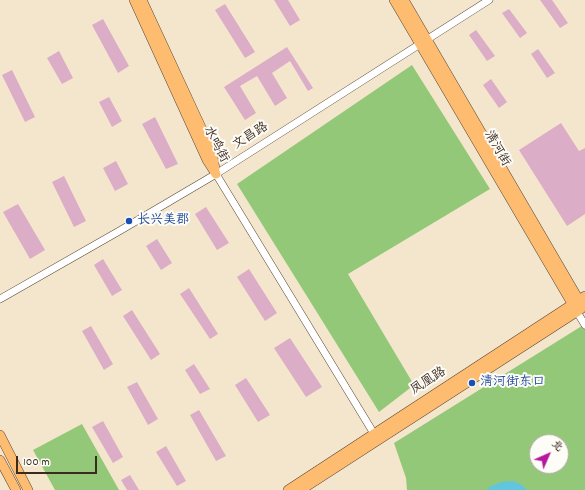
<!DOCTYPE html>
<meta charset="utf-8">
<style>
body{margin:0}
#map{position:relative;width:585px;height:490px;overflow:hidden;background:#f4e6cd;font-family:Dekko,"LXGW WenKai TC",sans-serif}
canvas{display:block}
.north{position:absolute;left:529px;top:434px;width:40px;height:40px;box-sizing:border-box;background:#fdfcf7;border:1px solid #afa8a0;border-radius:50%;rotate:45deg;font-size:11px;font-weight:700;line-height:16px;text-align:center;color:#3b2a1e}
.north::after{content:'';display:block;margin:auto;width:14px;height:18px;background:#b5179e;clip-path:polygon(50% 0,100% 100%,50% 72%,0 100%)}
.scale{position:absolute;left:16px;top:456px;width:81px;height:18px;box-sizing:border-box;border:2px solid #3b2a1e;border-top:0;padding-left:5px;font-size:12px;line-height:14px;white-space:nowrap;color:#3b2a1e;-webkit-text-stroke:3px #fdfcf7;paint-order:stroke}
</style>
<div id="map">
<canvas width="585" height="490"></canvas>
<div class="north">北</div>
<div class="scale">100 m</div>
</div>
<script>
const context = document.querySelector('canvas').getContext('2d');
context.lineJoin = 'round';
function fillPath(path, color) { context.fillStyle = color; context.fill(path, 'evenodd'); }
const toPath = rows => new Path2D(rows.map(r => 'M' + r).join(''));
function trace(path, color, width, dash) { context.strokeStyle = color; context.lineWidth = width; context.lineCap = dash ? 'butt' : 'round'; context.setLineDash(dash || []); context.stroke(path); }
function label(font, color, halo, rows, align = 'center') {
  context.font = font + ' Dekko,"LXGW WenKai TC",sans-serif'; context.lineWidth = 4; context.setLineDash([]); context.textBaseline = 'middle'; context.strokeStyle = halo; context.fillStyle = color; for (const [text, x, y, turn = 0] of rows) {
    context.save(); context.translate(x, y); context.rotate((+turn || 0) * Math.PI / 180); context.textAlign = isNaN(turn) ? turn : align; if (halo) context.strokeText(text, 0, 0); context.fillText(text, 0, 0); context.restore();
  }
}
fillPath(toPath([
 [412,65,490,189,348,274,414,385,379,412,237,184],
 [585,324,585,490,407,490,406,478,394,443],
 [537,442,561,442,561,466,537,466],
 [82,424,119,490,55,490,33,450]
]), '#94c879');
fillPath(toPath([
 [513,481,522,485,527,490,487,490,489,487,501,482]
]), '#61c5de');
fillPath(toPath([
 [274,0,288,0,300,20,290,26],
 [540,0,552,0,568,23,560,28],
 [225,4,255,52,245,58,215,10],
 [509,9,527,33,520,38,502,13],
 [103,19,129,66,118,73,92,25],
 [476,30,495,56,487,61,469,35],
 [287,47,313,88,308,91,290,61,272,73,287,98,275,106,257,76,240,86,256,113,245,120,224,87],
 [538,49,555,73,547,78,531,54],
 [59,51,73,78,62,84,47,58],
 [12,70,35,117,25,122,2,75],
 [491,79,507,102,499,108,483,85],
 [109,97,122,121,112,127,99,102],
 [155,117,178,164,166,169,142,124],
 [561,123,579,151,585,148,585,214,567,226,519,150],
 [116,161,128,184,115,191,103,168],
 [64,176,86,221,74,227,52,182],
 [18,204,45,250,30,259,3,212],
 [206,207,229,243,217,250,195,214],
 [157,239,172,263,161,270,146,246],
 [103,259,122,290,112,296,94,265],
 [249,269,277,313,265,321,237,277],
 [189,288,218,334,210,339,180,294],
 [132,310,160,354,151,360,123,316],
 [91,326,113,364,104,370,82,331],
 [290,338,322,387,306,397,274,348],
 [194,364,210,389,200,394,185,370],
 [246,378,270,415,258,422,235,385],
 [137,382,158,419,148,425,127,387],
 [199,410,226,456,216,461,190,415],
 [103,421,123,457,113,463,92,427],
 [166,446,186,481,177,486,156,452],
 [130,475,139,490,127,490,121,480]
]), '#dbadc6');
const minor = toPath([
 [216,174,376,437],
 [0,299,121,230,216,174,489,0],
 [577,312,585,325]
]);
const major = toPath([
 [134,0,207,160,216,174],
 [142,0,212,151,215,169],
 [394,0,577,312],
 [404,0,583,307],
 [0,435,28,490],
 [0,460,16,490],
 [288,490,585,296],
 [301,490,581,309]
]);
trace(minor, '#574638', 8);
trace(major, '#574638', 10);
trace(minor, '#fff', 7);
trace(major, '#fdbc70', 9);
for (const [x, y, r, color] of [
 [129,221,4,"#1a4fb4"],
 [472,383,4,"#1a4fb4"]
]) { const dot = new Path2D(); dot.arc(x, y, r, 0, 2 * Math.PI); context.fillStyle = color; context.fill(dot); trace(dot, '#fdfcf7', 1.5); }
label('13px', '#3b2a1e', '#fdfcf7', [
 ["文昌路",251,137,-32],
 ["水鸣街",215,145,62],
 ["清河街",496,149,60],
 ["凤凰路",429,382,-33]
]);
label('13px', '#164399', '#fdfcf7', [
 ["长兴美郡",137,221],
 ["清河街东口",480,383]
], 'left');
</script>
